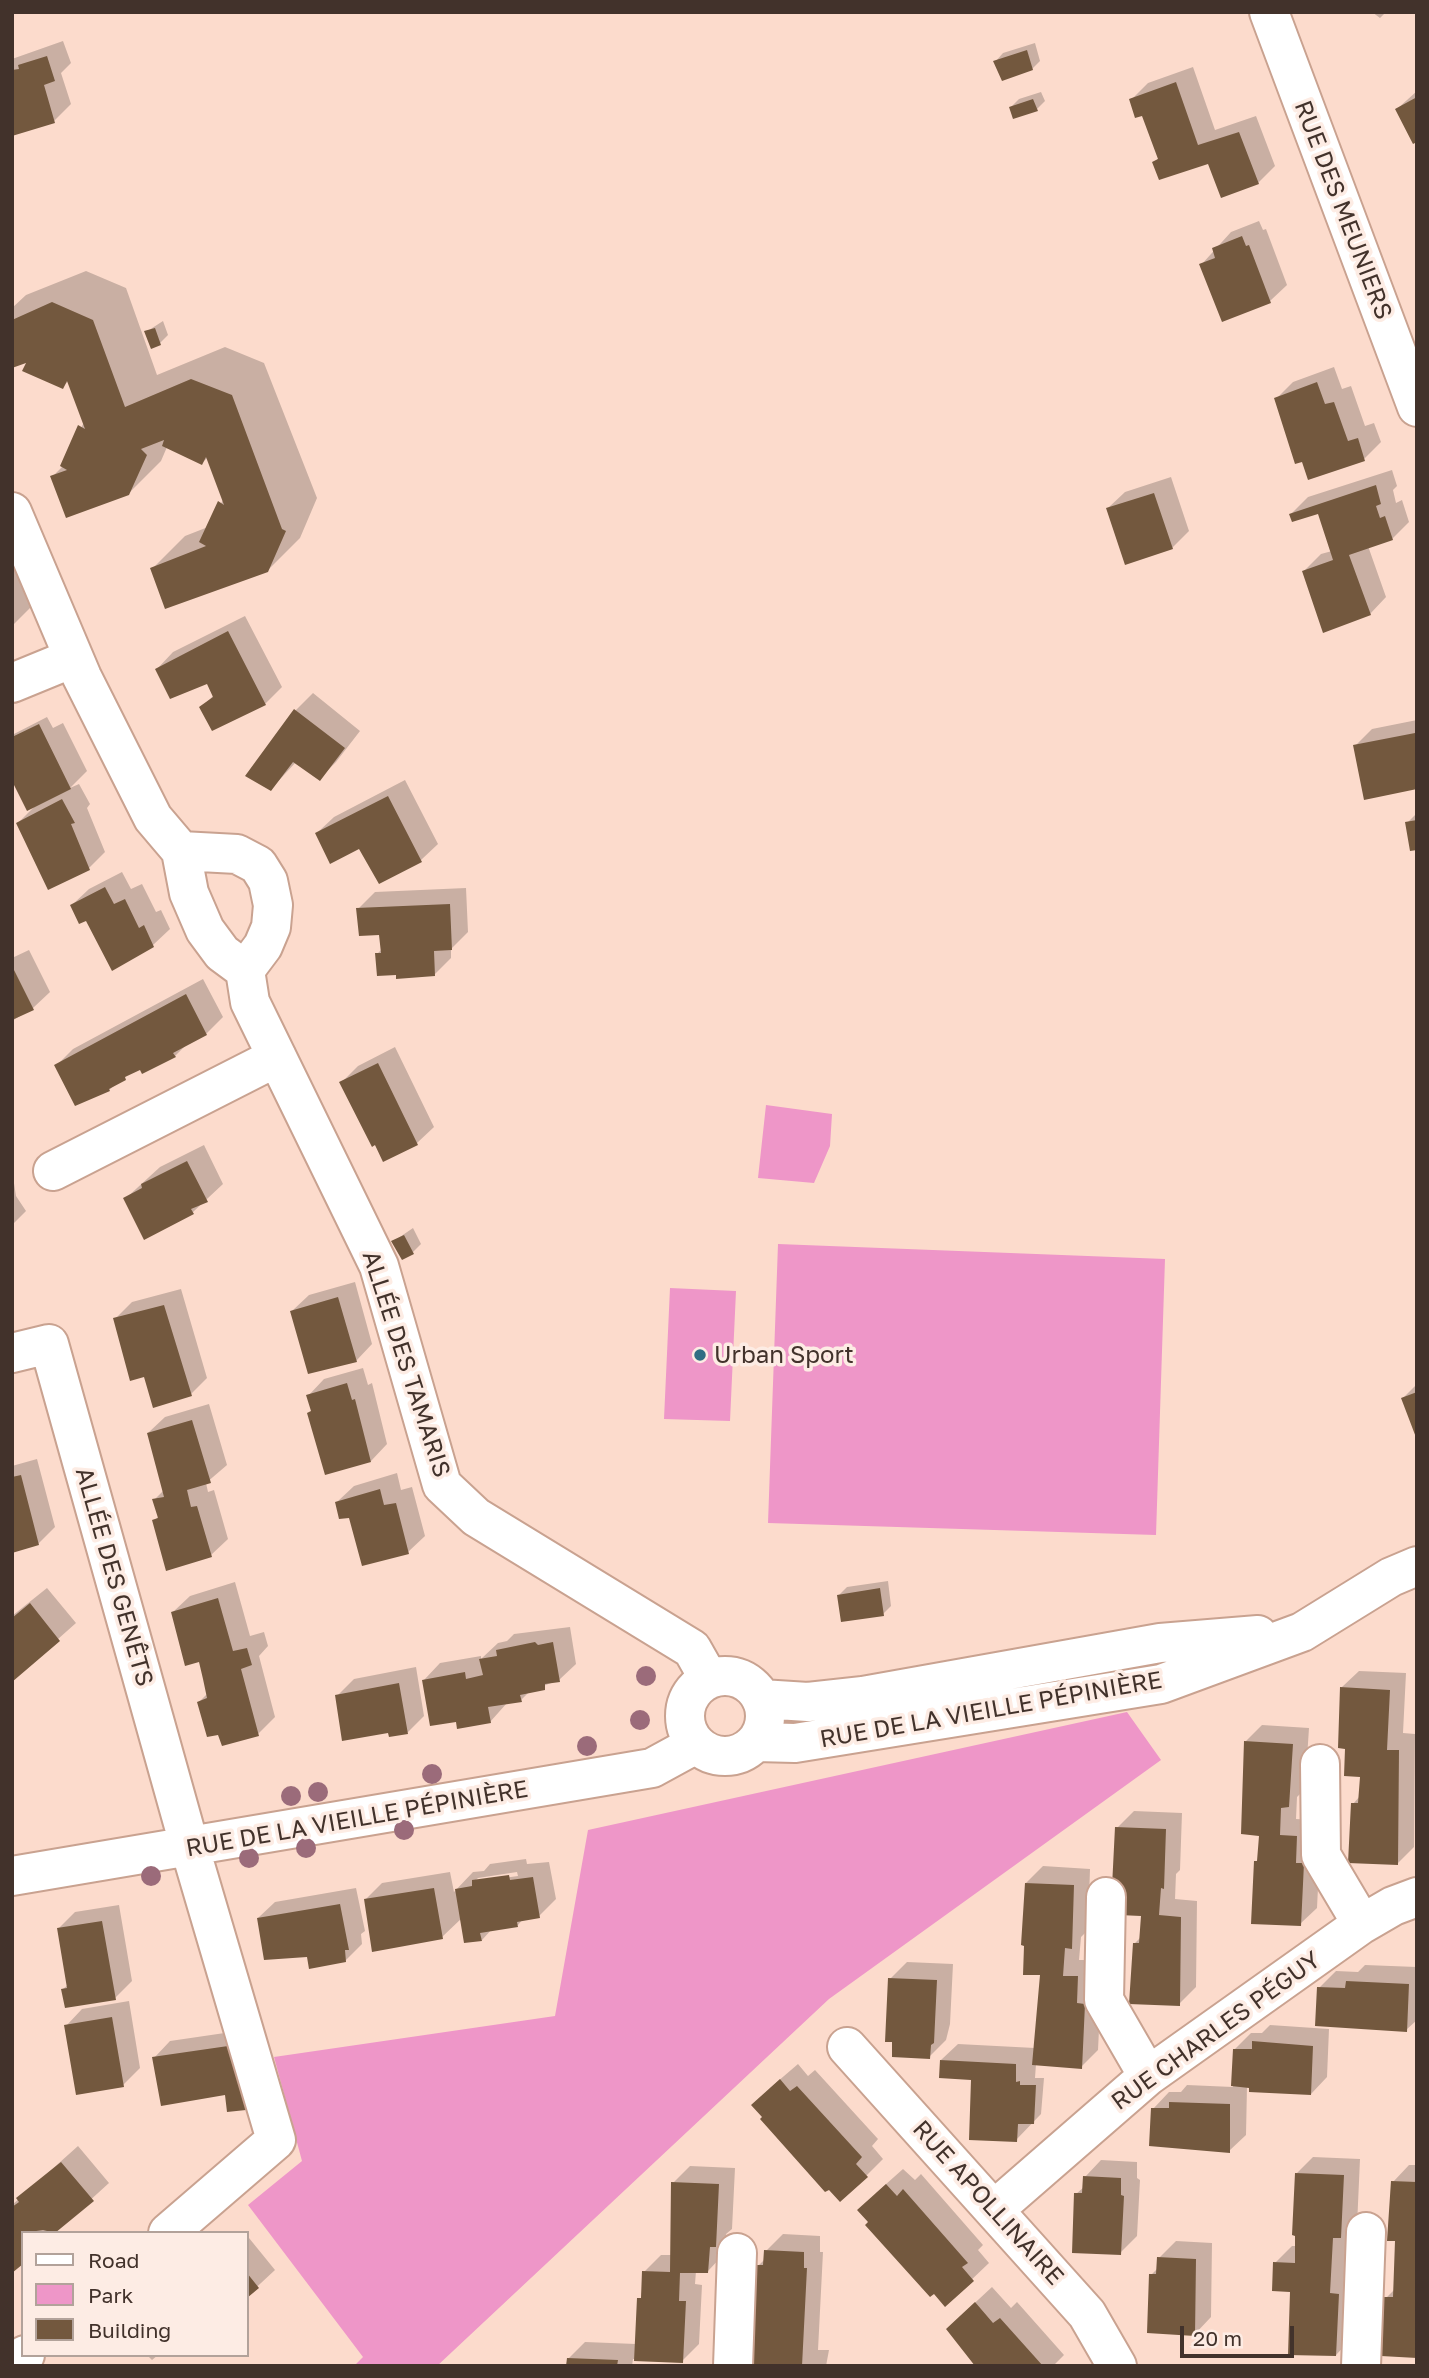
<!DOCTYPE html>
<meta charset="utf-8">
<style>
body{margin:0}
#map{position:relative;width:1429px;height:2378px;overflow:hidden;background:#fcdbcc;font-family:"Golos Text",sans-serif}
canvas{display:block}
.frame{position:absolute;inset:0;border:14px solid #42322b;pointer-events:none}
.legend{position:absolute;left:21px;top:2231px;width:228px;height:126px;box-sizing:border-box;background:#fdece4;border:2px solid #b2a29a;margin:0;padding:9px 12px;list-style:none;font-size:21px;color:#42322b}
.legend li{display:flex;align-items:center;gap:14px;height:35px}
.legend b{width:35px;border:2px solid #b2a29a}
.scale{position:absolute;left:1180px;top:2326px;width:114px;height:32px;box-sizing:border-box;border:4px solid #42322b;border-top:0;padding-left:9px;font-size:21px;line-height:24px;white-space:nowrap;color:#42322b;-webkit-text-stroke:5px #fdece4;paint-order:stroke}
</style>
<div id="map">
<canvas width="1429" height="2378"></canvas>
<div class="frame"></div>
<ul class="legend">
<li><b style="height:9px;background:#fff"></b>Road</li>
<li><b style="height:19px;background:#ee96c8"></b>Park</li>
<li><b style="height:19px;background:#73583e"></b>Building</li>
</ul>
<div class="scale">20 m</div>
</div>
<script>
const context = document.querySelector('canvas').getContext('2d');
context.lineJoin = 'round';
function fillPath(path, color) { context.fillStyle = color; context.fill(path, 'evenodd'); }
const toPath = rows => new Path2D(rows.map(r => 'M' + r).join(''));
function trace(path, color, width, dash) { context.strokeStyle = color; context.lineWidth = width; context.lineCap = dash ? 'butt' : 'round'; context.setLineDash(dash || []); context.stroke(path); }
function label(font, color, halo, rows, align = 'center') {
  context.font = font + ' "Golos Text",sans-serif'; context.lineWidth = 7; context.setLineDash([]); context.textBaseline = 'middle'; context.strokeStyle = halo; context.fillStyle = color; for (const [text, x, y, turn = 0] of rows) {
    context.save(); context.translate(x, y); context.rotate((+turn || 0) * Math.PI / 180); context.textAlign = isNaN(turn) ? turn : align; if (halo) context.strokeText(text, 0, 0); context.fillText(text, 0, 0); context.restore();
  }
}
fillPath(toPath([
 [766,1105,832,1114,830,1146,814,1183,758,1178],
 [778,1244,1165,1259,1156,1535,768,1523],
 [670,1288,736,1291,730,1421,664,1419],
 [1127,1712,1161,1760,829,1999,437,2366,354,2366,363,2357,248,2205,302,2161,274,2057,555,2016,588,1830]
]), '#ee96c8');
fillPath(toPath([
 [1372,12,1386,12,1380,18],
 [63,41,71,63,61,73,71,104,54,121,12,133,12,59],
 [1035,43,1040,61,1032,69,996,61,1003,53],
 [1193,67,1215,130,1256,116,1275,166,1258,183,1209,161,1154,162,1159,158,1143,114,1131,100,1148,83],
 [1417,91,1417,140,1397,109],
 [1041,92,1045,101,1037,109,1011,107,1019,99],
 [1259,221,1263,230,1266,229,1287,285,1270,301,1201,265,1231,232],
 [86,271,126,288,157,375,225,347,264,363,317,498,300,538,267,571,152,569,185,536,208,527,224,498,208,457,202,463,167,447,161,461,128,494,52,477,63,466,84,422,69,380,63,387,29,360,12,366,12,308,26,295],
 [163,321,168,335,160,343,146,332],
 [1334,367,1342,389,1351,386,1365,426,1374,423,1381,442,1364,459,1276,399,1293,382],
 [1392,470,1397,486,1393,490,1396,503,1402,500,1409,522,1392,539,1368,546,1386,597,1370,614,1304,571,1321,554,1332,551,1319,511,1291,514,1308,497],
 [1171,477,1189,531,1172,548,1108,508,1125,492],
 [16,569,31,607,12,626,12,570],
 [245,616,282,687,265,704,202,707,214,695,207,681,157,669,173,652],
 [313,693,360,731,336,762,319,779,296,762,271,789,247,776,296,710],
 [47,717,53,728,63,723,87,771,70,788,79,784,90,804,87,808,105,852,89,868,18,823,36,805,12,777,12,735],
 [1417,720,1417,787,1355,746,1372,729],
 [405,780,438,844,421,860,380,882,359,847,317,833,334,817],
 [1417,813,1417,848,1407,823],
 [122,872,131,889,142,884,156,912,161,910,170,929,153,945,113,968,87,919,72,905,89,889],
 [466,888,468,932,451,949,451,958,435,974,398,973,377,954,382,949,380,933,358,909,375,892],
 [29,950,50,992,33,1008,12,1021,12,958],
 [203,979,223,1017,206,1034,187,1044,175,1056,131,1072,109,1090,56,1066,73,1049],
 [395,1047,434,1127,417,1143,383,1160,342,1082,358,1066],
 [204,1145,223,1184,193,1212,125,1199,160,1167],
 [12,1170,16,1196,26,1211,12,1225],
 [413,1228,421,1244,413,1252,394,1241],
 [355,1282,372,1344,356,1361,292,1311,309,1295],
 [181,1289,207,1378,191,1394,115,1319,132,1302],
 [363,1368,368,1385,372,1383,387,1444,371,1461,312,1410,308,1396,324,1379],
 [1417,1384,1417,1436,1403,1398],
 [209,1404,227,1465,206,1483,208,1492,214,1490,228,1539,211,1555,154,1521,159,1516,154,1500,164,1490,148,1433,165,1417],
 [37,1459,55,1527,38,1544,12,1551,12,1466],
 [397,1473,401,1490,412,1487,425,1536,408,1552,351,1516,337,1502,354,1486],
 [888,1581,891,1606,883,1614,839,1595,847,1587],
 [235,1582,250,1636,264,1632,268,1646,259,1656,275,1717,258,1734,219,1733,199,1702,208,1693,200,1660,173,1612,190,1596],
 [47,1588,76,1623,12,1680,12,1616],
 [570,1627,576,1664,559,1680,530,1691,521,1700,507,1703,490,1722,458,1720,424,1680,440,1663,481,1656,481,1659,498,1643,507,1641,514,1634],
 [416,1667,424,1716,408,1732,390,1731,337,1696,354,1679],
 [1359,1671,1406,1673,1403,1733,1415,1734,1414,1847,1397,1864,1353,1804,1360,1796,1362,1775,1347,1747,1342,1687],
 [1262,1725,1309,1728,1305,1789,1297,1797,1296,1819,1313,1820,1320,1847,1317,1908,1300,1924,1256,1862,1259,1858,1261,1834,1246,1741],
 [1134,1811,1182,1813,1180,1870,1176,1874,1175,1899,1197,1901,1196,1987,1179,2004,1134,1944,1141,1937,1143,1915,1117,1828],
 [526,1859,527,1864,549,1862,556,1899,539,1916,523,1919,518,1925,492,1929,482,1940,462,1918,442,1937,365,1900,382,1883,450,1872,454,1892,473,1872,484,1871,490,1864],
 [517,1872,518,1876,474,1882,478,1878],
 [1043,1866,1090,1869,1088,1930,1081,1937,1079,1960,1094,1960,1101,1988,1098,2050,1081,2067,1036,2064,1035,2078,1044,2078,1041,2114,1016,2140,973,2079,941,2060,958,2044,1035,2048,1041,1973,1026,1883],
 [356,1888,365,1931,361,1934,362,1944,345,1961,309,1955,258,1918,275,1902],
 [119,1905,132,1981,115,1998,63,1989,68,1985,58,1929,75,1912],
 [907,1962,953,1964,950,2024,946,2040,929,2057,890,1979],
 [1365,1965,1417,1967,1417,2020,1406,2030,1319,1988,1336,1971,1358,1972],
 [129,2001,140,2068,123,2085,66,2026,82,2009],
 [1270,2025,1329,2029,1327,2077,1311,2094,1247,2086,1246,2135,1229,2151,1153,2109,1169,2092,1181,2092,1187,2085,1233,2087,1235,2049,1251,2033,1262,2033],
 [252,2029,262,2092,245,2108,226,2093,154,2058,170,2041],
 [798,2064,808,2076,815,2070,878,2139,872,2146,883,2159,866,2176,829,2187,770,2088],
 [78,2146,109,2183,54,2233,23,2233,12,2270,12,2205],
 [1313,2157,1360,2159,1352,2338,1336,2355,1275,2263,1292,2246,1297,2246,1296,2174],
 [1101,2160,1137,2162,1137,2178,1140,2180,1137,2236,1120,2253,1076,2194,1084,2187,1085,2177],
 [1409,2165,1417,2165,1417,2356,1386,2298,1395,2289,1397,2239,1393,2182],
 [690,2166,735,2168,732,2229,726,2234,724,2254,708,2271,696,2271,695,2284,702,2285,699,2344,682,2361,633,2359,632,2366,568,2366,568,2359,585,2342,636,2344,644,2272,661,2255,672,2255,673,2183],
 [903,2169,915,2180,921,2174,983,2245,978,2250,989,2263,945,2305,876,2193],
 [783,2234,820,2236,820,2252,823,2252,818,2350,829,2350,826,2366,760,2366,758,2266,765,2259,766,2251],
 [249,2238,275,2270,247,2296,247,2240],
 [1176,2241,1212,2243,1211,2317,1195,2334,1151,2275,1158,2268,1159,2258],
 [992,2287,1011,2308,1017,2302,1064,2355,1053,2366,978,2366,965,2312],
 [147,2355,158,2355,152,2360]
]), '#0003');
fillPath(toPath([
 [1027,50,1033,70,1002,81,993,61],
 [47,56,55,81,44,85,55,123,12,136,12,70,19,69,18,65],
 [1176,82,1198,145,1239,132,1259,184,1221,198,1208,164,1159,180,1152,162,1158,159,1142,116,1135,118,1129,99],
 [1417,97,1417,142,1413,144,1395,109],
 [1033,99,1038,111,1013,119,1009,107],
 [1242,236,1246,246,1249,245,1271,303,1222,322,1199,264,1215,258,1212,248],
 [52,302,93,320,125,407,191,379,232,395,282,529,286,531,268,572,165,609,150,568,206,546,199,542,218,501,224,505,206,457,202,465,162,446,164,440,141,449,147,455,129,495,66,518,50,476,67,470,60,466,78,425,85,429,67,381,63,389,22,371,26,363,12,368,12,320],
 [155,328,161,345,151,349,144,331],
 [1317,382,1325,404,1334,402,1348,441,1358,438,1365,461,1308,480,1302,462,1295,464,1274,398],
 [1376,485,1381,504,1376,506,1380,518,1385,516,1393,540,1349,555,1371,615,1323,633,1302,571,1333,560,1318,514,1292,522,1289,514],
 [1154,493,1173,549,1125,565,1106,508],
 [228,631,266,705,212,731,199,707,213,697,207,684,170,699,155,669],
 [294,709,345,748,320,781,293,762,271,791,245,776],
 [39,724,71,789,27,811,12,781,12,737],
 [1415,733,1417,789,1364,800,1353,745],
 [388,796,422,862,379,884,359,849,330,864,315,833],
 [62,799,75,823,71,824,90,870,48,890,16,823],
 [1417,820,1417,850,1410,851,1405,822],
 [105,887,114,904,125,899,139,928,144,925,154,947,112,971,86,921,79,924,70,905],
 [450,904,452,950,434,951,435,976,396,979,396,975,377,976,375,953,381,953,379,935,359,936,356,908],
 [12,966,34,1010,12,1020],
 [186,994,207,1035,173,1053,176,1057,142,1074,140,1070,125,1077,126,1080,109,1089,110,1091,75,1106,54,1065],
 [378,1063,418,1145,383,1162,375,1145,372,1147,339,1082],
 [187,1161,208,1202,191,1209,194,1214,144,1240,123,1198,142,1188,141,1184],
 [404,1235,414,1254,402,1260,391,1241],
 [338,1297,357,1362,308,1374,290,1311],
 [164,1305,192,1396,153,1408,144,1377,130,1381,113,1318],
 [347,1383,352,1400,355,1399,371,1462,325,1475,307,1413,311,1411,306,1395],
 [1417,1392,1417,1440,1401,1398],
 [192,1420,211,1483,187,1490,191,1507,197,1506,212,1557,166,1571,152,1520,158,1518,152,1499,164,1497,147,1433],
 [21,1475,39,1545,12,1553,12,1477],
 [380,1489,384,1505,396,1503,409,1554,362,1566,349,1518,339,1519,335,1502],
 [880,1588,884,1616,841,1622,837,1595],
 [218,1598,233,1651,247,1648,252,1665,241,1669,259,1736,222,1746,218,1735,207,1737,197,1702,207,1698,203,1679,199,1662,185,1666,171,1612],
 [30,1603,60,1641,12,1682,12,1618],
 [535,1642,538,1645,553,1642,560,1682,545,1684,545,1690,520,1695,522,1702,488,1707,491,1723,457,1729,456,1722,430,1726,422,1680,465,1672,466,1679,483,1675,479,1659,497,1656,496,1650],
 [399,1683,408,1734,389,1737,388,1733,342,1741,335,1695],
 [1340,1687,1390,1690,1387,1750,1399,1750,1398,1865,1348,1863,1351,1803,1358,1803,1360,1777,1344,1776,1345,1749,1338,1748],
 [1244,1741,1293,1744,1289,1807,1281,1808,1280,1835,1297,1836,1296,1863,1304,1863,1301,1926,1251,1924,1254,1861,1257,1861,1259,1836,1241,1834],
 [1115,1827,1166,1829,1164,1889,1161,1888,1159,1915,1181,1917,1180,2006,1129,2004,1133,1943,1139,1943,1141,1916,1119,1915,1112,1887],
 [509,1875,510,1880,533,1877,540,1918,517,1922,518,1927,480,1933,482,1941,464,1943,455,1889,472,1886,472,1880],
 [1025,1883,1074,1885,1072,1949,1065,1948,1063,1976,1078,1976,1077,2003,1085,2004,1082,2069,1032,2065,1040,1975,1023,1975,1024,1946,1021,1945],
 [434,1888,443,1939,372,1952,364,1899],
 [340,1904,349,1950,345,1950,346,1962,309,1969,307,1957,264,1960,257,1918],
 [102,1921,116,2000,65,2008,61,1989,67,1988,57,1928],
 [888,1978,937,1980,934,2043,931,2045,930,2059,892,2057,892,2042,885,2042],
 [1346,1981,1409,1984,1407,2032,1315,2026,1317,1987,1345,1988],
 [112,2017,124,2087,76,2095,64,2025],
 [1252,2041,1313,2046,1311,2095,1249,2092,1249,2088,1231,2086,1233,2049,1252,2049],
 [235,2045,246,2110,227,2112,225,2095,161,2106,152,2057],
 [940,2060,1016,2064,1016,2082,1020,2081,1020,2085,1036,2085,1034,2124,1018,2124,1017,2142,969,2140,971,2080,939,2078],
 [780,2079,790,2091,797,2086,862,2157,856,2164,868,2177,840,2202,829,2190,825,2192,760,2119,762,2117,751,2105],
 [1169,2102,1230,2104,1230,2153,1149,2146,1151,2108,1169,2108],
 [61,2162,94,2201,55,2233,43,2230,23,2233,23,2264,12,2273,12,2207,19,2202,16,2198],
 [1295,2173,1344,2175,1341,2238,1333,2238,1330,2293,1339,2294,1336,2356,1288,2355,1290,2292,1272,2291,1273,2262,1295,2263,1295,2236,1292,2235],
 [1083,2176,1121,2178,1121,2195,1124,2196,1121,2255,1072,2253,1074,2193,1082,2193],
 [1391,2181,1417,2182,1417,2358,1381,2356,1384,2297,1393,2297,1395,2241,1387,2241],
 [671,2182,719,2184,716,2247,710,2247,708,2273,680,2273,679,2301,686,2301,683,2363,634,2361,637,2298,641,2298,642,2271,670,2272],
 [886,2184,897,2196,903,2189,968,2263,962,2267,974,2281,945,2307,934,2294,930,2297,865,2225,868,2222,857,2210],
 [764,2250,804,2252,804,2268,807,2268,802,2366,751,2364,756,2265,763,2265],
 [1157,2257,1196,2259,1195,2336,1147,2333,1149,2274,1156,2274],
 [247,2273,259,2288,247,2298],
 [975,2302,993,2323,1000,2318,1043,2366,975,2366,946,2329],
 [567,2358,618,2360,617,2366,566,2366]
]), '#73583e');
const street = toPath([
 [1269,12,1417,407],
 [12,512,82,677,153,818,181,851,189,893,205,930,222,953,245,970,250,1002,379,1266,442,1485,476,1517,692,1649,709,1679],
 [12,683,73,658],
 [181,851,237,854,258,865,268,881,273,905,271,927,263,946,245,970],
 [53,1171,277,1057],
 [12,1353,49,1344,190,1848,276,2140,168,2233],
 '685 1716a40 40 0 1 1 80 0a40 40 0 1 1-80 0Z',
 [761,1699,808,1702,863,1696,1160,1643,1258,1635],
 [756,1742,795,1743,1161,1684,1302,1632,1391,1577,1417,1566],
 [1320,1764,1321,1855,1362,1924],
 [12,1876,652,1768,696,1744],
 [1106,1897,1104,2000,1148,2076],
 [847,2047,1087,2314,1117,2366],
 [995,2209,1148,2076,1362,1924,1393,1906,1417,1897],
 [13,2366,25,2355],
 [733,2366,737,2253],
 [1361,2366,1366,2232]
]);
trace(street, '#c9a290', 42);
trace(street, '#fff', 38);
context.fillStyle = '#9b6b7a';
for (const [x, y] of [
 [646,1676],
 [640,1720],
 [587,1746],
 [432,1774],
 [318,1792],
 [291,1796],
 [404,1830],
 [306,1848],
 [249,1858],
 [151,1876]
]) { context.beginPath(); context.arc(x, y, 10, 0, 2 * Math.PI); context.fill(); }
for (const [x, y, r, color] of [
 [700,1355,7,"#306d84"]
]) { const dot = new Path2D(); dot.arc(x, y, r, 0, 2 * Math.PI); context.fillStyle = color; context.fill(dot); trace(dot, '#fdece4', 2.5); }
label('24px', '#42322b', '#fdece4', [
 ["RUE DES MEUNIERS",1343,210,69],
 ["ALLÉE DES TAMARIS",406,1364,72],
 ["ALLÉE DES GENÊTS",114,1577,74],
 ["RUE DE LA VIEILLE PÉPINIÈRE",991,1710,-10],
 ["RUE DE LA VIEILLE PÉPINIÈRE",357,1819,-10],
 ["RUE CHARLES PÉGUY",1216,2031,-36],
 ["RUE APOLLINAIRE",988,2203,48]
]);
label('24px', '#42322b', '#fdece4', [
 ["Urban Sport",714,1355]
], 'left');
</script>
